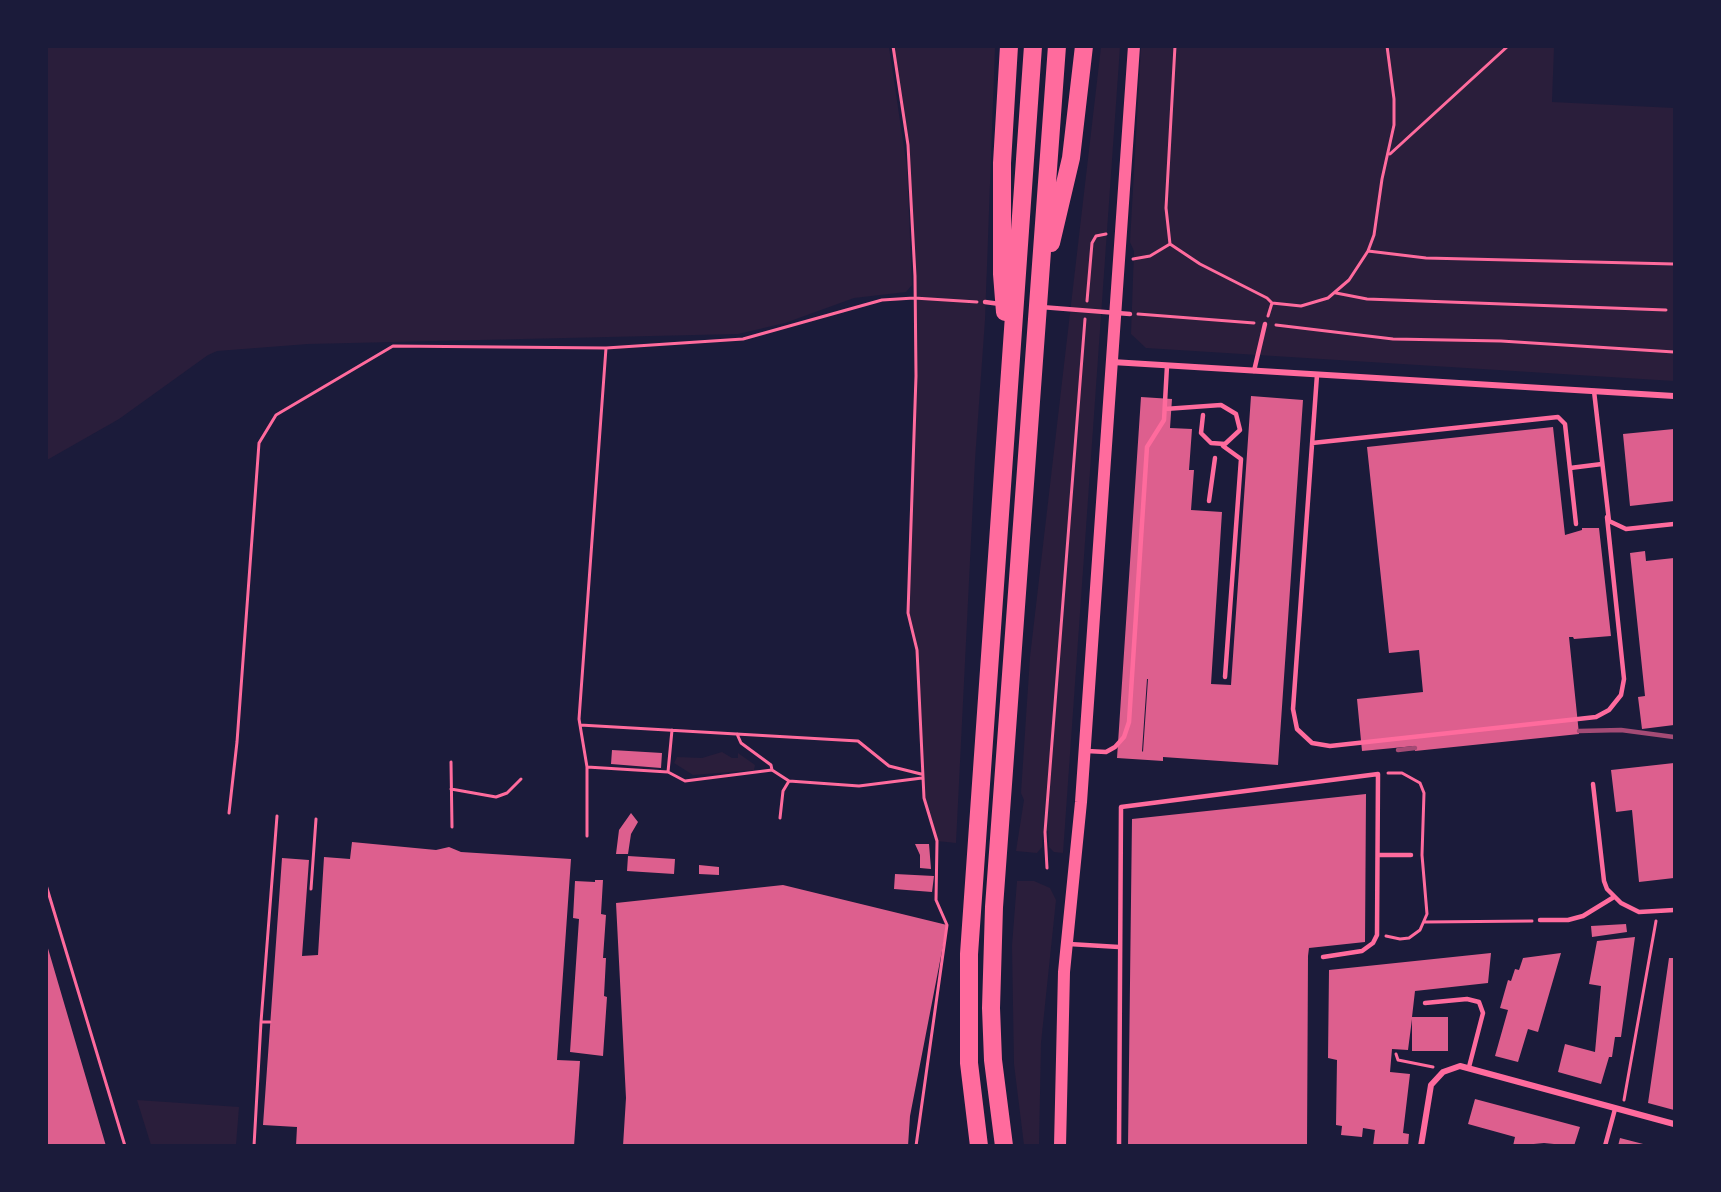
<!DOCTYPE html>
<style>
body{margin:0}
#map{position:relative;width:1721px;height:1192px;overflow:hidden;background:#1b1b3a;font-family:Quicksand,sans-serif}
canvas{display:block}
.frame{position:absolute;inset:0;border:48px solid #1b1b3a;pointer-events:none}
</style>
<div id="map">
<canvas width="1721" height="1192"></canvas>
<div class="frame"></div>
</div>
<script>
const context = document.querySelector('canvas').getContext('2d');
context.lineJoin = 'round';
function fillPath(path, color) { context.fillStyle = color; context.fill(path, 'evenodd'); }
const toPath = rows => new Path2D(rows.map(r => 'M' + r).join(''));
function trace(path, color, width, dash) { context.strokeStyle = color; context.lineWidth = width; context.lineCap = dash ? 'butt' : 'round'; context.setLineDash(dash || []); context.stroke(path); }
fillPath(toPath([
 [47,46,889,47,907,168,912,285,906,292,854,298,785,323,738,334,308,344,217,351,208,355,119,419,47,460],
 [893,47,995,47,985,320,975,460,956,843,937,841,926,809,922,778,922,720,917,650,908,613,916,376,914,298,908,145],
 [1101,47,1120,47,1063,853,1054,852,1049,847,1048,831,1043,830,1042,847,1037,853,1016,851,1024,800,1021,793,1030,657],
 [1141,47,1554,47,1552,102,1674,108,1674,381,1146,348,1131,334,1134,251,1130,242],
 [722,752,732,758,738,758,738,753,755,765,754,770,693,775,674,763,677,757,702,758],
 [1017,881,1034,881,1050,888,1056,900,1041,1043,1039,1145,1024,1145,1014,1064,1012,946],
 [137,1100,239,1107,236,1145,151,1145]
]), '#2a1e3b');
fillPath(toPath([
 [1251,396,1303,400,1278,765,1163,757,1163,761,1117,758,1141,397,1172,399,1170,428,1192,429,1189,470,1194,470,1191,510,1222,512,1211,684,1231,685],
 [1147,679,1148,679,1143,752,1142,751],
 [1553,427,1565,535,1582,530,1582,528,1599,528,1611,636,1574,639,1573,637,1569,637,1579,734,1415,751,1415,746,1362,751,1357,699,1423,692,1419,650,1389,653,1367,447],
 [1674,429,1674,501,1630,506,1623,434],
 [1645,551,1646,561,1674,558,1674,725,1642,729,1638,697,1645,696,1630,553],
 [612,750,662,753,661,768,611,764],
 [1674,763,1674,878,1639,882,1632,810,1616,812,1611,770],
 [1366,794,1365,942,1309,948,1308,956,1307,1146,1128,1146,1132,819],
 [631,813,638,822,631,834,628,854,616,854,619,830],
 [352,842,436,850,449,847,461,852,571,859,557,1060,580,1061,574,1146,296,1146,297,1127,263,1125,282,858,309,860,302,956,318,955,324,857,350,859],
 [915,844,929,844,931,869,920,868,920,855],
 [628,856,675,859,674,874,627,871],
 [699,865,719,867,719,875,699,874],
 [895,874,934,876,932,892,894,889],
 [595,880,603,880,601,914,606,915,603,958,606,958,604,996,607,997,603,1056,570,1052,579,919,573,918,575,881,595,882],
 [783,885,947,925,910,1116,908,1146,623,1146,626,1098,616,903],
 [1626,924,1627,932,1592,937,1591,926],
 [1635,937,1621,1037,1615,1037,1612,1057,1609,1057,1601,1084,1558,1072,1565,1044,1595,1052,1601,986,1589,984,1597,941],
 [46,945,47,945,106,1146,46,1146],
 [1491,953,1488,983,1415,991,1412,1017,1448,1017,1448,1051,1412,1051,1412,1019,1408,1050,1392,1049,1390,1072,1410,1074,1403,1133,1409,1134,1408,1146,1373,1146,1375,1130,1363,1128,1362,1137,1341,1135,1342,1126,1336,1125,1337,1060,1328,1058,1329,970],
 [1561,953,1538,1032,1528,1029,1518,1062,1495,1056,1508,1010,1500,1008,1508,980,1511,981,1515,969,1519,970,1523,958],
 [1669,958,1674,958,1674,1110,1648,1103],
 [1475,1099,1580,1127,1574,1146,1544,1143,1513,1146,1515,1137,1468,1124],
 [1620,1138,1647,1145,1646,1146,1618,1146]
]), '#dd5f8e');
trace(toPath([
 [893,46,908,145,915,276,916,376,908,613,917,650,924,798,937,841,936,900,947,925,916,1146],
 [1175,46,1166,208,1170,244,1200,264,1267,298,1272,303,1268,316],
 [1390,154,1508,46],
 [1368,251,1426,258,1674,264],
 [1133,259,1150,256,1170,244],
 [1336,293,1367,299,1666,310],
 [1087,301,1092,243,1096,236,1106,234],
 [1272,303,1301,306,1328,298,1349,280,1368,251,1374,235,1382,179,1394,125,1394,99,1387,46],
 [1138,314,1254,323],
 [1276,325,1393,339,1501,341,1674,352],
 [580,725,858,741,889,766,921,774],
 [737,734,741,743,771,765,772,770],
 [451,762,452,827],
 [587,767,668,772,685,781,772,770,789,781,859,786,922,778],
 [668,772,672,730],
 [451,789,496,797,507,793,521,779],
 [229,813,237,742,259,443,276,415,393,346,606,348,743,339,882,300,914,298,977,302],
 [780,818,783,791,789,781],
 [587,836,587,767,579,719,606,348],
 [1047,868,1045,832,1085,319],
 [46,885,125,1146],
 [311,889,316,819],
 [1425,922,1532,921],
 [1386,936,1400,939,1409,938,1420,930,1427,914,1422,855,1424,793,1420,783,1402,773,1388,773],
 [270,1022,261,1022,277,816],
 [1396,1054,1398,1060,1433,1067],
 [1624,1100,1656,921],
 [254,1146,261,1022]
]), '#ff6b9d', 3);
trace(toPath([
 [985,302,1000,304],
 [1041,307,1130,314],
 [1254,371,1265,324],
 [1317,375,1293,709,1297,729,1312,743,1330,746,1578,719,1596,717,1609,710,1621,695,1624,679,1607,517],
 [1594,391,1609,521,1626,529,1674,524],
 [1165,409,1221,405,1236,414,1240,430,1225,444,1211,443,1201,433,1203,415],
 [1312,443,1558,417,1565,424,1576,524],
 [1223,446,1241,459,1225,677],
 [1570,468,1602,464],
 [1209,501,1215,458],
 [1087,751,1106,752,1115,747,1124,737,1129,722,1147,447,1164,420,1167,366],
 [1593,784,1604,881,1607,889,1621,903,1639,912,1674,910],
 [1378,855,1411,855],
 [1540,920,1568,920,1583,916,1614,897],
 [1069,944,1119,947],
 [1425,1003,1467,999,1479,1002,1483,1013,1469,1067],
 [1119,1146,1121,807,1378,774,1377,935,1373,943,1362,951,1323,957],
 [1605,1146,1615,1109]
]), '#ff6b9d', 4.5);
trace(toPath([
 [1112,362,1674,396],
 [1421,1146,1431,1085,1443,1072,1460,1066,1674,1124]
]), '#ff6b9d', 6);
trace(toPath([
 [1060,1146,1064,972,1081,802,1134,46]
]), '#ff6b9d', 12);
trace(toPath([
 [1051,243,1071,158,1084,46],
 [1005,312,1002,274,1002,163,1009,46],
 [979,1146,969,1063,969,954,1033,46],
 [1004,1146,993,1060,991,1008,994,907,1057,46]
]), '#ff6b9d', 18);
trace(toPath([
 [1579,731,1621,730,1674,737],
 [1398,750,1415,748]
]), '#a44b75', 4.5);
</script>
